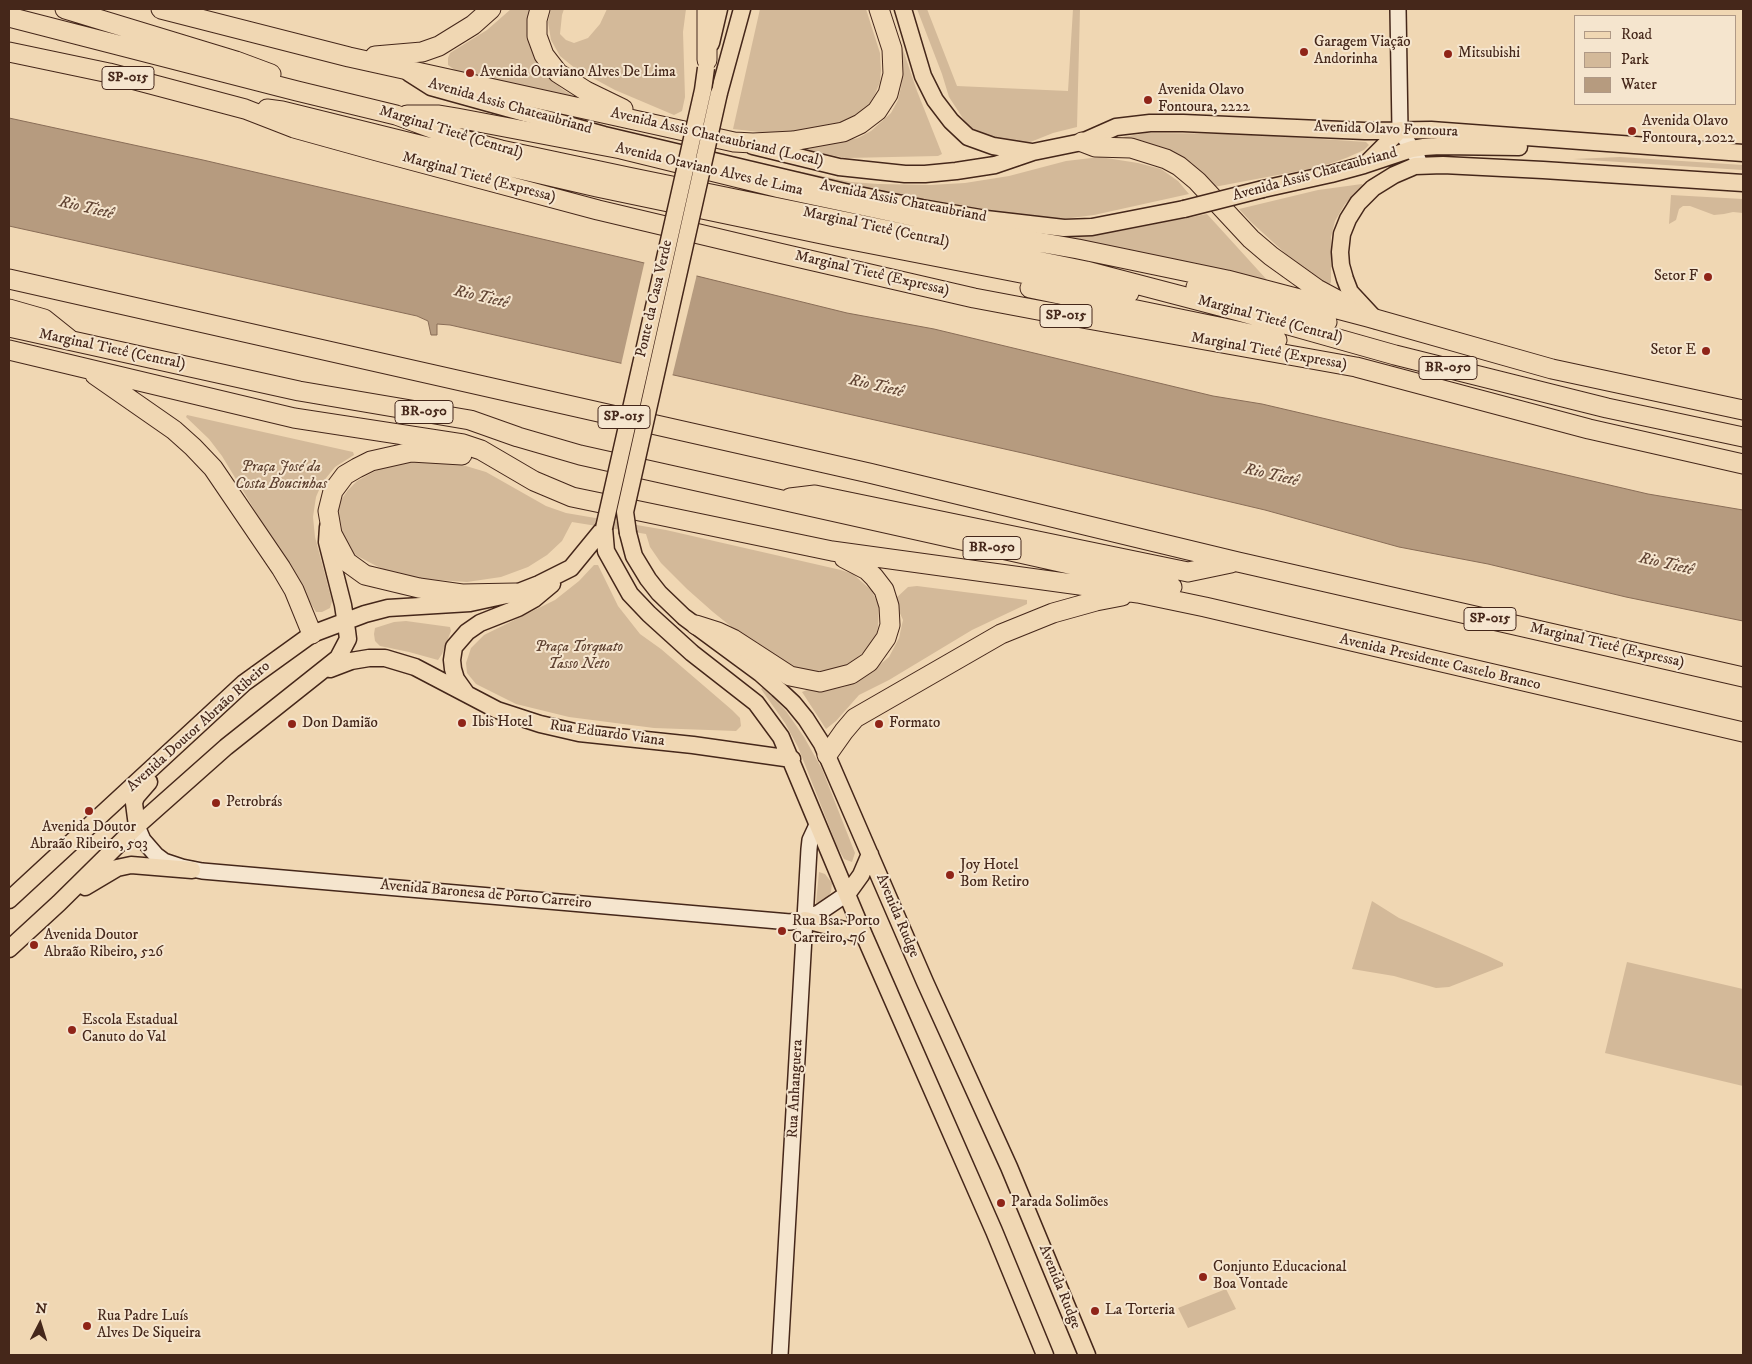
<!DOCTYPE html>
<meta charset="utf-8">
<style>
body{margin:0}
#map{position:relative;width:1752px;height:1364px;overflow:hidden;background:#f0d7b3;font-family:"IM FELL DW Pica",serif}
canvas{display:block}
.frame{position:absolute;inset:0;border:10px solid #45271a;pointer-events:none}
.legend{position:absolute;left:1574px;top:15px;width:162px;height:90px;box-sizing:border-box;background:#f5e5ce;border:1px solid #af9986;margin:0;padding:6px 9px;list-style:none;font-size:15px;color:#45271a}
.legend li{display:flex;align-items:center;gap:10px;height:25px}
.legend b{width:25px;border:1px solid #af9986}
.north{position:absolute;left:15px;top:1299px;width:50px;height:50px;-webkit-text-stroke:4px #f5e5ce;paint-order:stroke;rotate:5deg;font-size:14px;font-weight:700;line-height:20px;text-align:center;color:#45271a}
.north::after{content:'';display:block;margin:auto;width:18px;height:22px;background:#45271a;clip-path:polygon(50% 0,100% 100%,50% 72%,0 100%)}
</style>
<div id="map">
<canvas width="1752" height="1364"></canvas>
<div class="frame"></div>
<ul class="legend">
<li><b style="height:6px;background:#f0d7b3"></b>Road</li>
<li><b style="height:14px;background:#d3b999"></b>Park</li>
<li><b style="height:14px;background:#b69b7f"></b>Water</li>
</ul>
<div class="north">N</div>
</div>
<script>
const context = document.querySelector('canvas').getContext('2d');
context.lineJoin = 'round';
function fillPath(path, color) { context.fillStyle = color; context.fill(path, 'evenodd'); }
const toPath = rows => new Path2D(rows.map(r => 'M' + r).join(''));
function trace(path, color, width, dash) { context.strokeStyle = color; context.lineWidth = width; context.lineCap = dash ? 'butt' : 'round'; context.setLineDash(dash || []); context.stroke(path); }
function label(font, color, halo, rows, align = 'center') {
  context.font = font + ' "IM FELL DW Pica",serif'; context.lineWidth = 4; context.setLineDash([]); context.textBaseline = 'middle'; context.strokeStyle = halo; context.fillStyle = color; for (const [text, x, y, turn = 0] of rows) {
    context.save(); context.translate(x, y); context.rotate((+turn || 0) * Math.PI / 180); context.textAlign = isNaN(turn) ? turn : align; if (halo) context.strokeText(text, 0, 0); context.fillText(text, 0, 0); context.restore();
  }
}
fillPath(toPath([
 [511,9,530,9,528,32,531,48,542,70,562,89,582,101,456,71,448,65,448,58,450,53,487,30],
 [551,9,564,9,562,15,560,34,566,40,574,43,588,38,600,24,607,9,686,9,683,32,685,97,682,111,674,115,615,90,576,69,560,56,551,40,548,22],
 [760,9,866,9,880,53,881,70,880,82,875,94,867,108,838,127,782,132,759,132,733,129],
 [917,9,927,9,957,86,1068,91,1073,9,1080,9,1077,127,1053,133,1023,145,1007,143,978,134,964,120,949,97,942,74],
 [897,41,900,41,917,91,942,154,938,156,846,158,799,149,799,147,825,145,858,138,871,131,891,113,898,100,901,87,903,61],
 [1146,133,1246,134,1366,142,1369,145,1364,150,1346,158,1320,167,1214,187,1123,137],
 [1100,157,1138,163,1161,169,1178,181,1189,194,1094,215,1063,219,1037,220,797,177,798,171,851,182,878,184,930,185,965,183,1009,176,1066,161],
 [1620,157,1743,165,1743,170,1573,159],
 [1362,184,1364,187,1345,204,1335,221,1331,237,1331,282,1329,286,1286,254,1251,222,1239,209,1318,190],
 [1671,195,1743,199,1743,213,1733,212,1724,214,1714,215,1690,206,1683,206,1679,209,1676,220,1669,224],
 [1207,214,1268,281,1243,277,1056,236,1120,231],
 [187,415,353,452,354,455,335,467,322,483,316,497,313,517,315,537,332,601,330,608,322,612,316,612,222,456,209,439,186,417],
 [420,459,456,463,486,472,546,506,566,513,666,530,841,570,853,574,871,590,879,605,878,627,876,636,864,652,854,660,840,668,807,673,779,665,713,612,687,589,661,563,650,547,646,534,572,522,562,541,547,555,528,567,501,577,467,582,424,579,384,570,346,550,341,541,337,512,341,500,348,490,357,481,379,469],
 [594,565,598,565,618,606,640,634,661,649,732,710,740,718,741,726,736,731,654,728,569,717,516,704,476,684,467,673,466,663,471,648,484,635,555,600,579,581],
 [917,586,1027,600,1027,604,972,630,889,680,859,695,836,721,826,729,802,692,809,689,823,691,844,687,865,677,889,657,899,638,903,620,894,600,908,587],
 [406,621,450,627,451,631,442,654,438,660,409,652,380,646,375,641,374,634,375,628,394,622],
 [763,687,786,711,804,737,822,769,855,853,852,862,844,859,837,846,798,747,785,723,761,689],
 [819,872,825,874,832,883,831,892,825,901,816,903],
 [1372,901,1399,918,1486,955,1503,963,1503,966,1449,987,1436,988,1394,976,1352,969],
 [1627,962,1743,989,1743,1086,1605,1053],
 [1226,1289,1236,1309,1188,1328,1178,1308]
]), '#d3b999');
const water = toPath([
 [9,118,203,160,632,260,847,313,934,329,1213,396,1262,404,1648,494,1743,510,1743,621,1626,597,1488,564,1399,547,1265,510,1027,454,450,325,437,324,437,335,431,335,428,321,417,316,9,226,9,118]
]);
fillPath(water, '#b69b7f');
trace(water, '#896d57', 1);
fillPath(toPath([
 [645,260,697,274,672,377,621,365]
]), '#f0d7b3');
const secondary = toPath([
 [1398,9,1400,130,1418,159],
 [137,826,143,840,156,855,164,861,182,867,202,871,790,922,805,920,820,912,848,893],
 [780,1355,809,849,810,840,817,825]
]);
const primary = toPath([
 [903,9,923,76,935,100,951,121,968,137,993,146,1031,152],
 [711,43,719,9],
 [409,73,431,87,604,135,849,193,922,208,986,219,1064,228,1092,227,1184,209],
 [719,93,742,9],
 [753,146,839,167,905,174,925,174,956,171,995,165,1033,152,1082,142,1116,127,1150,123,1183,123,1365,131,1431,130,1743,153],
 [1368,162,1400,130],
 [1263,189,1331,174,1364,165,1412,149,1424,147,1440,146,1519,147],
 [1376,320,1350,292,1345,279,1341,265,1340,252,1342,234,1348,219,1358,203,1373,188,1394,175,1415,166,1443,165,1543,170,1743,183],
 [604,528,606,551,630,594,649,614,692,653,756,703,781,737,864,935,994,1231,1045,1355],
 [628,533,634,556,648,579,659,593,684,617,760,673,778,689,793,703,806,719,822,744,925,982,1009,1167,1087,1355],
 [330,669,351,661,369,658,385,658,415,667,497,710,540,724,579,733,693,745,792,759],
 [466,693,456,679,453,669,452,660,454,647,467,632,480,623,518,608,534,599,552,584],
 [137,826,134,803,136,797,149,782],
 [85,887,117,868,131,865,192,870],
 [848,893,861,875,870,854],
 [9,900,244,683,312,634,365,614,388,608,470,603,516,593,539,584,571,568,603,529],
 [805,920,864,935],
 [9,949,59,903,137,826,226,747,338,658,348,639,347,631,343,605,327,542,328,527]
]);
const highway = toPath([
 [65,9,236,61,271,74],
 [161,9,349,57,734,142,753,143,793,141,843,132,860,124,877,111,888,94,893,74,892,49,879,9],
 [540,9,537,20,537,36,544,55,558,73,586,91,623,109],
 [707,9,707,60],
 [9,17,297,91,396,115,467,141,501,150,628,177,1086,271,1239,311,1395,355,1607,408,1743,437],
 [9,52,109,73,245,109,294,128,377,151,598,210,779,253,974,298,1043,311,1356,367,1589,429,1743,464],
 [375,56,422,52,439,46,473,25,491,9],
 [267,109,282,111,472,158,597,187,836,237,1103,289,1129,293],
 [407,115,439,115,457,118,621,149,780,188,1021,239,1078,249,1227,280,1368,317,1552,369,1743,410],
 [1082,142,1095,147,1131,148,1166,159,1179,166,1197,181,1251,239,1271,256,1317,289,1345,304],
 [9,279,869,473,1238,562,1743,677],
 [1196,287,1241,297,1327,322],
 [1030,288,1224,328,1277,340],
 [9,309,44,319,69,339],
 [9,327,299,391,470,420,518,437,580,455,1172,587],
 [9,350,294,418,463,444,481,450,534,481,572,497,832,551,1138,593,1205,607,1743,732],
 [95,375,174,430,193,447,213,468,281,568,294,590,312,634],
 [462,455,411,452,371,461,357,468,345,475,333,491,328,511,332,534,347,562,365,575,419,588,462,594,516,593],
 [790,498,815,495,1188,572,1231,563],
 [696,625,718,632,733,639,790,676,820,682,851,674,869,662,886,638,890,625,889,606,884,590,874,577,867,570,844,558],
 [827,755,844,731,855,718,1001,634,1053,613,1096,601,1122,596]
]);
trace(secondary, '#45271a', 18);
trace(primary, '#45271a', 19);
trace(highway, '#45271a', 21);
trace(secondary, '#f5e5ce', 15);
trace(primary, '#f0d7b3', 16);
trace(highway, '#f0d7b3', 19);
const primaryBridge = toPath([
 [1184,209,1263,189],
 [604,528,703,90,706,68],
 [628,533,625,512,719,93]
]);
trace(primaryBridge, '#45271a', 19, []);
trace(primaryBridge, '#f0d7b3', 16);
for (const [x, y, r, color] of [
 [1304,52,5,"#8f2418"],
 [1448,54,5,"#8f2418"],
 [470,73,5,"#8f2418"],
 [1148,100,5,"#8f2418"],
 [1632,131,5,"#8f2418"],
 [1708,277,5,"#8f2418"],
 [1706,351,5,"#8f2418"],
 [462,723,5,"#8f2418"],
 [292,724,5,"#8f2418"],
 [879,724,5,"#8f2418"],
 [216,803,5,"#8f2418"],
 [89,811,5,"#8f2418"],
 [950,875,5,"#8f2418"],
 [782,931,5,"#8f2418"],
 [34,945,5,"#8f2418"],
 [72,1030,5,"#8f2418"],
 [1001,1203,5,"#8f2418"],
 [1203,1277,5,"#8f2418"],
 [1095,1311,5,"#8f2418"],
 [87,1326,5,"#8f2418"]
]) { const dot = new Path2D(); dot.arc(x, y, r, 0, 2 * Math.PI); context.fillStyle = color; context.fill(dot); trace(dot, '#f5e5ce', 2); }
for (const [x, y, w] of [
 [128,78,52],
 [1066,316,52],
 [1448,368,58],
 [424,412,58],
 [624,417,52],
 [992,548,58],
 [1490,619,52]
]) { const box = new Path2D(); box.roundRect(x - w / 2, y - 11.5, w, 23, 4); context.fillStyle = '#f5e5ce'; context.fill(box); trace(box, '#45271a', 1); }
label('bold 14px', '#45271a', null, [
 ["SP-015",128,78],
 ["SP-015",1066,316],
 ["BR-050",1448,368],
 ["BR-050",424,412],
 ["SP-015",624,417],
 ["BR-050",992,548],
 ["SP-015",1490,619]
]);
label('15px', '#45271a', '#f5e5ce', [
 ["Garagem Viação",1314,43],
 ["Andorinha",1314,60],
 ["Mitsubishi",1458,54],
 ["Avenida Otaviano Alves De Lima",480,73],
 ["Avenida Olavo",1158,91],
 ["Fontoura, 2222",1158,108],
 ["Avenida Olavo",1642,122],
 ["Fontoura, 2022",1642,139],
 ["Setor F",1698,277,"right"],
 ["Setor E",1696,351,"right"],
 ["Ibis Hotel",472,723],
 ["Don Damião",302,724],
 ["Formato",889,724],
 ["Petrobrás",226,803],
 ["Avenida Doutor",89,828,"center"],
 ["Abraão Ribeiro, 503",89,845,"center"],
 ["Joy Hotel",960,866],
 ["Bom Retiro",960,883],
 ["Rua Bsa. Porto",792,922],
 ["Carreiro, 76",792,939],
 ["Avenida Doutor",44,936],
 ["Abraão Ribeiro, 526",44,953],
 ["Escola Estadual",82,1021],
 ["Canuto do Val",82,1038],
 ["Parada Solimões",1011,1203],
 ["Conjunto Educacional",1213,1268],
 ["Boa Vontade",1213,1285],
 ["La Torteria",1105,1311],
 ["Rua Padre Luís",97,1317],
 ["Alves De Siqueira",97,1334]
], 'left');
label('15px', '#45271a', '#f5e5ce', [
 ["Avenida Assis Chateaubriand",510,107,16],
 ["Avenida Olavo Fontoura",1386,130,2],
 ["Marginal Tietê (Central)",451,133,17],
 ["Avenida Assis Chateaubriand (Local)",717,138,13],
 ["Avenida Otaviano Alves de Lima",709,170,13],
 ["Avenida Assis Chateaubriand",1315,175,-15],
 ["Marginal Tietê (Expressa)",479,178,15],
 ["Avenida Assis Chateaubriand",903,202,11],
 ["Marginal Tietê (Central)",876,228,12],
 ["Marginal Tietê (Expressa)",872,274,13],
 ["Ponte da Casa Verde",655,299,-77],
 ["Marginal Tietê (Central)",1270,320,15],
 ["Marginal Tietê (Central)",112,350,12],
 ["Marginal Tietê (Expressa)",1269,352,10],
 ["Marginal Tietê (Expressa)",1607,646,13],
 ["Avenida Presidente Castelo Branco",1440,663,13],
 ["Avenida Doutor Abraão Ribeiro",199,727,-42],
 ["Rua Eduardo Viana",607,734,8],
 ["Avenida Baronesa de Porto Carreiro",486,895,5],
 ["Avenida Rudge",897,916,67],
 ["Rua Anhanguera",796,1089,-87],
 ["Avenida Rudge",1059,1287,68]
]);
label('italic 15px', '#614433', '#f5e5ce', [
 ["Praça José da",281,468],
 ["Costa Boucinhas",281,485],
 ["Praça Torquato",579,648],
 ["Tasso Neto",579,665]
]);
label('italic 16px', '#614433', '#f5e5ce', [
 ["Rio Tietê",86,209,13],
 ["Rio Tietê",481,298,13],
 ["Rio Tietê",876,387,13],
 ["Rio Tietê",1271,476,13],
 ["Rio Tietê",1666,565,13]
]);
</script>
